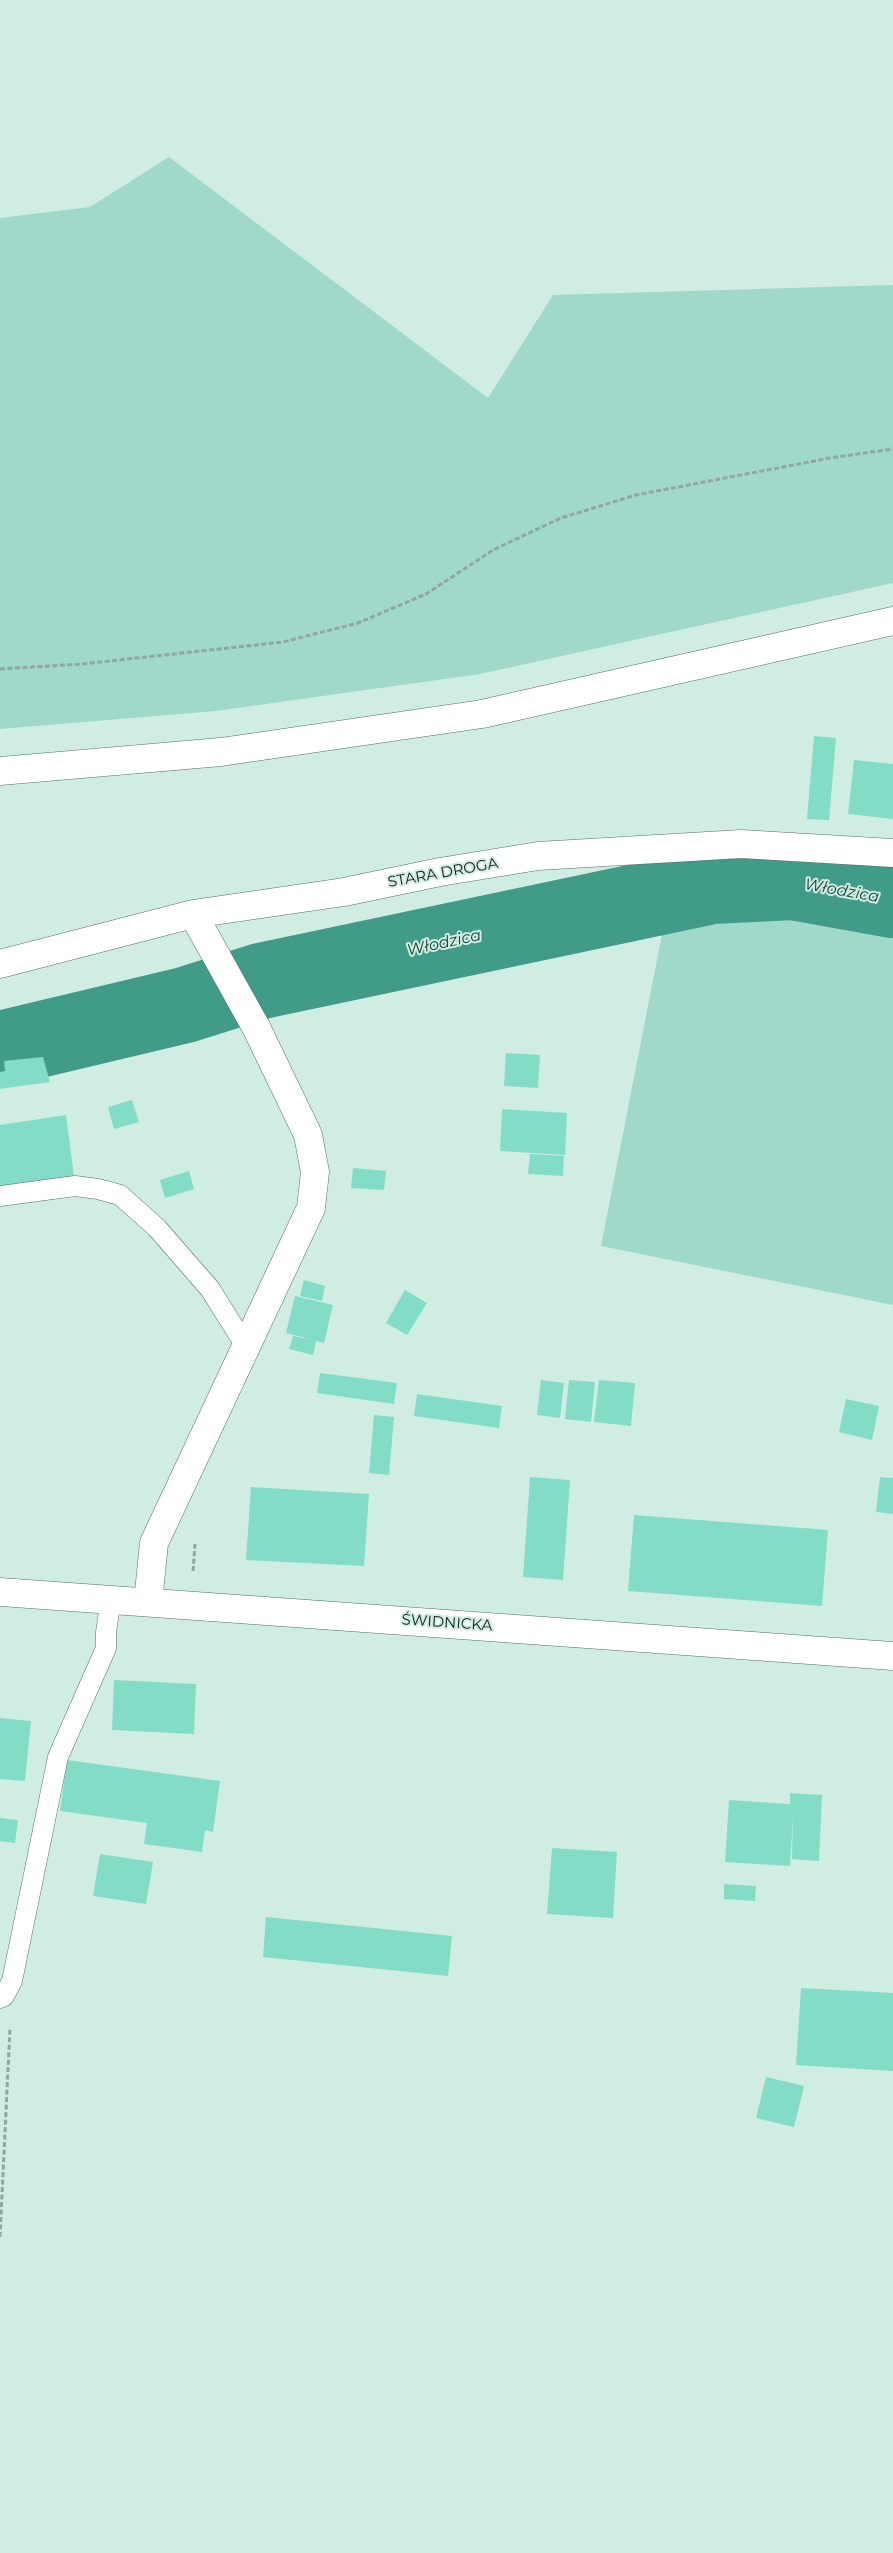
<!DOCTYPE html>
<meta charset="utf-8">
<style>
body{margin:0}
canvas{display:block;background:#d0ede4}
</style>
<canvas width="893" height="2553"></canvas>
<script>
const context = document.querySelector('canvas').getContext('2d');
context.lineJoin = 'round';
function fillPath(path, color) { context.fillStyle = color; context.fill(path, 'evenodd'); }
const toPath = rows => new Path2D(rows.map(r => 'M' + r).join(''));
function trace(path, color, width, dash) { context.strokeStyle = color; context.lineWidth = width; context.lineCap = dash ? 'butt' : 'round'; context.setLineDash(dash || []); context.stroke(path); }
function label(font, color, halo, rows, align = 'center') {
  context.font = font + ' Montserrat,sans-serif'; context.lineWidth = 4; context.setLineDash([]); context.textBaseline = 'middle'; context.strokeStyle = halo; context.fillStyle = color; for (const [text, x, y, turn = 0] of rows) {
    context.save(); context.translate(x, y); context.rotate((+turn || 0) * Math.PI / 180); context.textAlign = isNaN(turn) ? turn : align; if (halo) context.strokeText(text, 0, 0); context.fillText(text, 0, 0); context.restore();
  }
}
fillPath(toPath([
 [169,157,488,398,553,295,893,285,893,583,480,674,216,711,0,729,0,218,90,207],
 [793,882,893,900,893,1305,601,1246,664,924,712,886]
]), '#a0d8c9');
trace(toPath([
 [0,1049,185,1005,261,981,712,886,793,882,893,900]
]), '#409b87', 76);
fillPath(toPath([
 [814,736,836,738,829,820,807,819],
 [854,760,893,764,893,819,848,814],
 [506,1053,540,1055,538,1088,504,1086],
 [43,1057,50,1082,0,1089,0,1072,5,1071,4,1061],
 [132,1100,139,1122,114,1129,108,1107],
 [502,1109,567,1113,565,1155,500,1151],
 [66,1115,74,1176,0,1187,0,1125],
 [530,1154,564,1156,563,1176,528,1174],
 [353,1168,386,1171,384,1190,351,1188],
 [189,1171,194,1189,165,1198,160,1180],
 [304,1280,325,1286,322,1301,300,1296],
 [405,1290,427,1303,407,1335,386,1323],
 [295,1296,333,1305,324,1343,316,1341,313,1355,289,1349,293,1336,313,1340,286,1333],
 [320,1373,397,1383,394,1404,317,1393],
 [541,1380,564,1383,560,1418,537,1415],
 [569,1380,595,1382,591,1422,565,1419],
 [599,1380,635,1383,631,1426,594,1422],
 [417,1394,502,1406,499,1428,414,1416],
 [846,1399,879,1406,872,1440,839,1432],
 [374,1415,394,1417,389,1475,369,1473],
 [530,1477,570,1480,563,1580,523,1577],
 [880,1477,893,1478,893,1514,876,1512],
 [251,1487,369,1494,364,1566,246,1560],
 [634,1515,828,1530,822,1606,628,1591],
 [114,1680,196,1684,194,1734,112,1730],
 [0,1718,31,1721,25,1781,0,1779],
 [67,1760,220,1781,213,1832,205,1830,202,1852,144,1844,147,1823,60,1811],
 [790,1793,822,1795,819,1861,792,1859,793,1816,790,1866,725,1862,729,1800,790,1804],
 [0,1818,18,1820,15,1843,0,1841],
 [552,1848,617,1852,613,1918,547,1914],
 [100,1854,153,1862,146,1904,93,1896],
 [724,1884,756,1886,755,1901,724,1899],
 [266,1917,452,1936,448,1976,263,1957],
 [801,1988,893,1993,893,2071,796,2065],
 [766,2077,804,2086,794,2127,756,2118]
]), '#83dcc5');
const lane = toPath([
 [0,1196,75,1186,98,1189,120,1195,157,1228,210,1289,247,1348],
 [0,1998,4,1996,12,1981,58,1757,106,1648,106,1632,111,1599]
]);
const street = toPath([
 [0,964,193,914,344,892,440,872,538,856,741,844,893,853],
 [148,1602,154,1543,311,1208,315,1172,308,1135,257,1029,193,914]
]);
const secondary = toPath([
 [0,771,221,752,482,714,893,621],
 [0,1592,893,1656]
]);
trace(lane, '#546e66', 21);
trace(street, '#546e66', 29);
trace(secondary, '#546e66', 29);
trace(toPath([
 [0,669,82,664,283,642,358,623,426,594,493,550,561,518,636,495,830,458,893,449],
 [193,1571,195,1544],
 [0,2237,10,2028]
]), '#90a7a0', 3, [5, 2.5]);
trace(lane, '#fff', 20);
trace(street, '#fff', 28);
trace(secondary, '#fff', 28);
label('15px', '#131e1b', '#d0ede4', [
 ["STARA DROGA",443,873,-10],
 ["ŚWIDNICKA",447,1623,4]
]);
label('italic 16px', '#153e35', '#d0ede4', [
 ["Włodzica",842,891,10],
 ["Włodzica",444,943,-12]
]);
</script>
